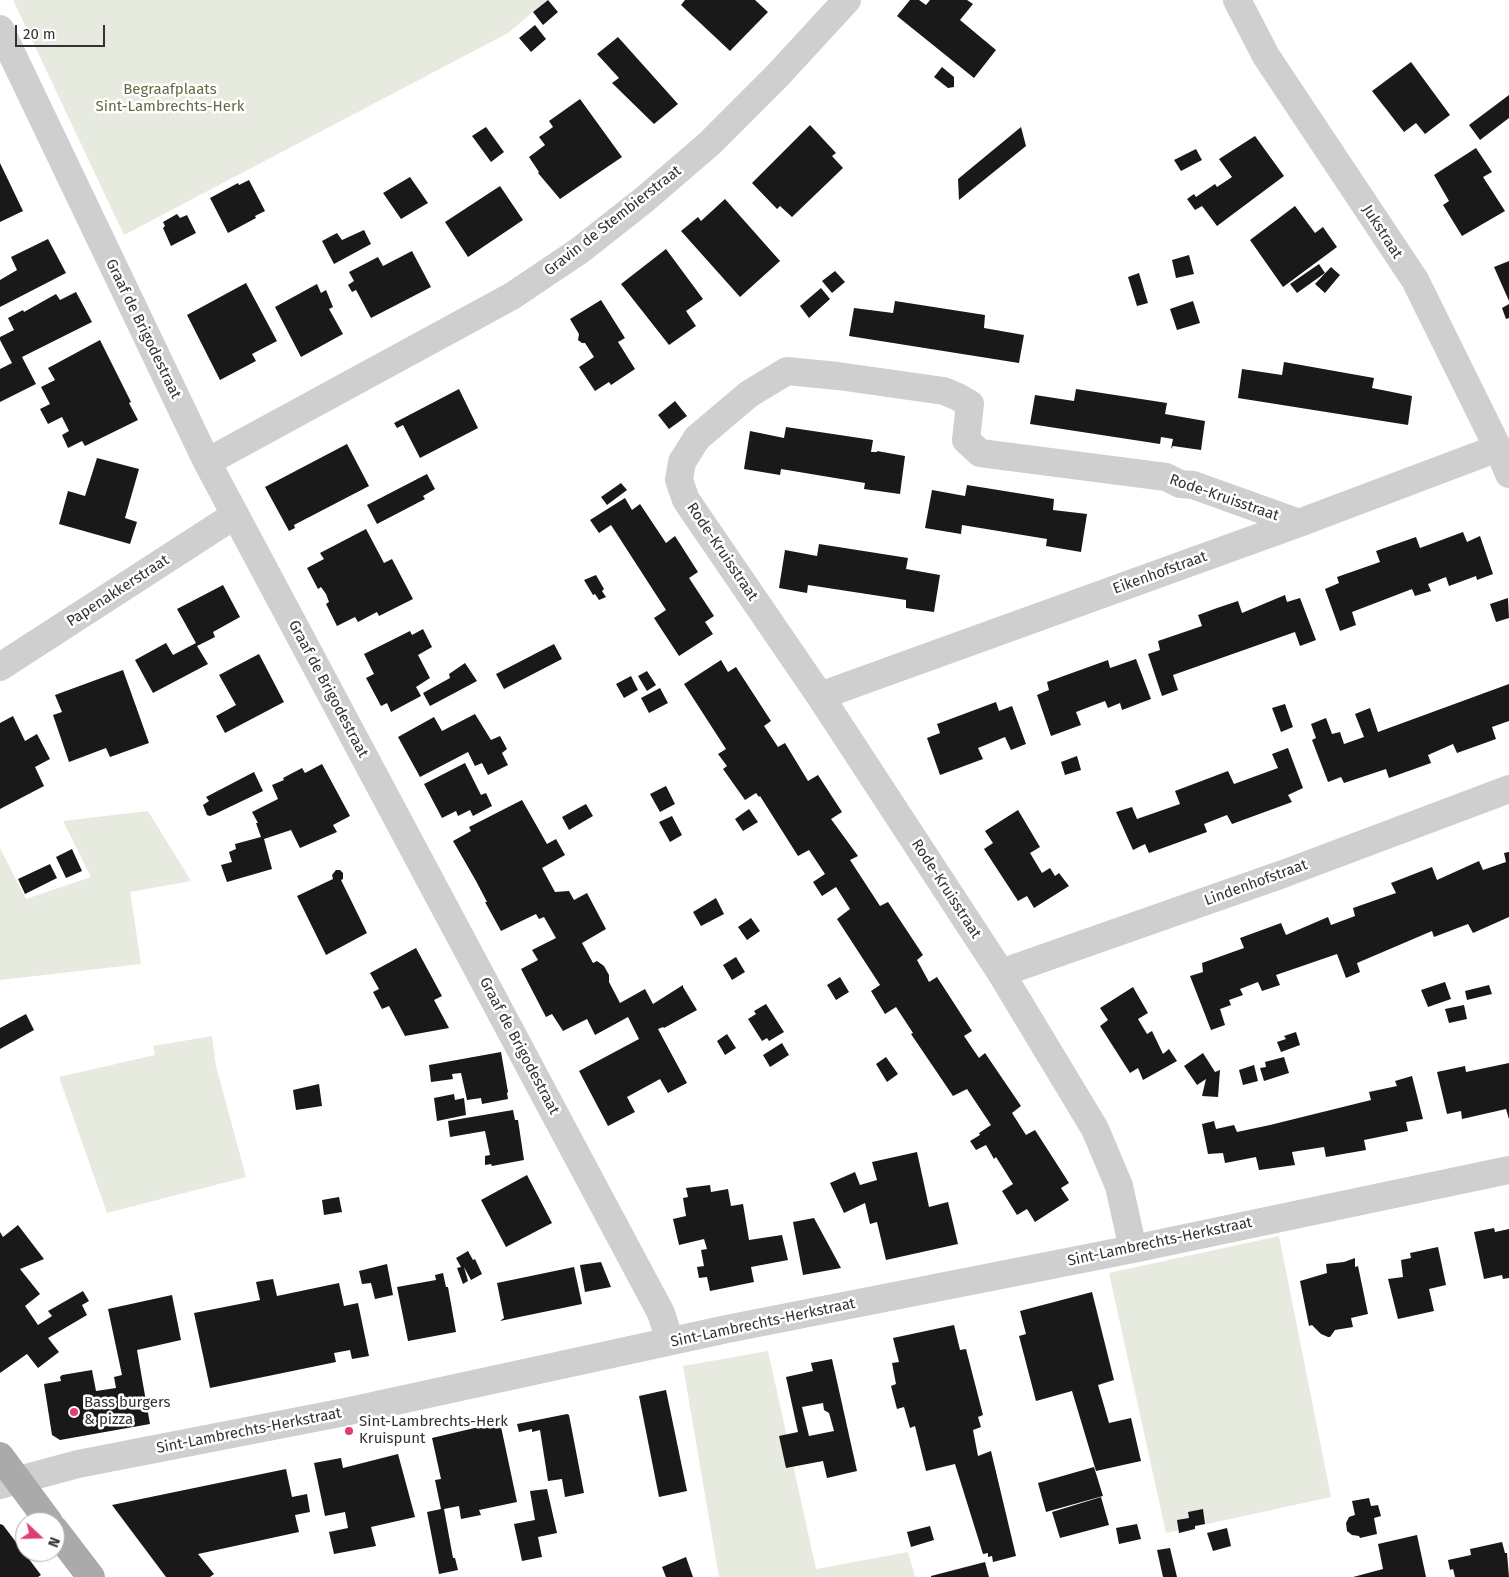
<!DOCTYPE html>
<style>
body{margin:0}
#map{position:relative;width:1509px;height:1577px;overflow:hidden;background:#fff;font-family:"Fira Sans",sans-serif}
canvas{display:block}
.north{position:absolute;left:15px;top:1512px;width:50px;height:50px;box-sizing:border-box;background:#fff;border:1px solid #adadad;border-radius:50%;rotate:111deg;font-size:14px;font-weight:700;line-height:20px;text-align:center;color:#323232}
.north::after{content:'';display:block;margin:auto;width:18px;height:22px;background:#de3f6c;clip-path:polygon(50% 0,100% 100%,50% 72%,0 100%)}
.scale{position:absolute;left:15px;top:25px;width:90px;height:22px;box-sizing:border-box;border:2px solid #323232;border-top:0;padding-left:6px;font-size:15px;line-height:18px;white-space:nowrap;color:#323232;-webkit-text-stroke:4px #fff;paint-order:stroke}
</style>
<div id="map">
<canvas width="1509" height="1577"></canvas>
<div class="north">N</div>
<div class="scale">20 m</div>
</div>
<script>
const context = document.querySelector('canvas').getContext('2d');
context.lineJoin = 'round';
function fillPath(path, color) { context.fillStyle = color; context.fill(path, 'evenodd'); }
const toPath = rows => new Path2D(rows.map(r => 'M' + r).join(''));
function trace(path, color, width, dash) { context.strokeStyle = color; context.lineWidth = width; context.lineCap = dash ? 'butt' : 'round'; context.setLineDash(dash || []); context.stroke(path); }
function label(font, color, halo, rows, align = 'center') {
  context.font = font + ' "Fira Sans",sans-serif'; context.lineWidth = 5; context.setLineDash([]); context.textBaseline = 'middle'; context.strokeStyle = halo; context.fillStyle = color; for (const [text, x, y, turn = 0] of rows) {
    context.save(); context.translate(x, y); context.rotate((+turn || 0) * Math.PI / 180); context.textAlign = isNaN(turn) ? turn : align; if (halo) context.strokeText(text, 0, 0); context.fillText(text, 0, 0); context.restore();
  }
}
fillPath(toPath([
 [13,0,547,0,508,33,124,235],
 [148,811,191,881,130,892,141,964,0,980,0,848,26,899,91,877,63,821],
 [212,1036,216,1066,246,1177,107,1213,59,1077,155,1055,153,1046],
 [1279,1236,1331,1497,1166,1533,1109,1273],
 [768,1351,816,1569,908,1552,915,1577,719,1577,683,1366]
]), '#e7eade');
fillPath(toPath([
 [548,0,558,12,543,25,533,12],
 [685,0,755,0,768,12,730,51,681,5],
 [910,0,919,0,926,5,930,0,967,0,973,4,960,20,996,50,974,78,897,16],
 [535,25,546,39,531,52,519,38],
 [618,37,678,104,654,124,612,83,619,78,597,54],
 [1411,62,1450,115,1425,134,1416,123,1404,132,1372,91],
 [942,67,954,77,954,87,948,88,934,77],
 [1509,95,1509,118,1480,140,1469,125],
 [580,99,622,157,560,199,538,173,539,172,529,157,545,145,539,137,553,127,549,121],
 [810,125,836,153,832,156,843,168,792,217,780,206,777,209,752,183],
 [486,127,504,152,491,162,472,136],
 [1021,127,1026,146,959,200,958,179],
 [1255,136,1284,176,1217,226,1202,206,1195,210,1187,199,1194,194,1196,197,1215,184,1217,187,1232,177,1219,159],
 [1476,148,1492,172,1483,177,1505,211,1462,236,1443,205,1449,201,1434,175],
 [1196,149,1202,160,1181,171,1174,160],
 [0,163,23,211,0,222],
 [410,177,428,203,401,219,383,193],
 [249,180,265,211,255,216,256,218,228,233,210,198,238,183,239,185],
 [500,186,523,220,468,257,445,222],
 [725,199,780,261,740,297,681,231,698,217,701,221],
 [1295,206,1315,233,1323,227,1337,247,1283,287,1250,240],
 [177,214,180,218,187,215,196,233,171,246,163,228,165,226,163,222],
 [364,230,371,244,334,264,322,241,337,233,342,240],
 [48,239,66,273,0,307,0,280,17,270,11,257],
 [666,249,703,299,686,311,696,326,669,345,621,284],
 [412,251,431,287,371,318,356,290,352,292,348,285,354,281,349,272,378,257,383,266],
 [1189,255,1194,274,1176,278,1172,260],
 [1509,261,1509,301,1494,267],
 [1319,264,1325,273,1297,293,1290,284],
 [1331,267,1340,275,1325,293,1315,284],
 [835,271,845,282,832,293,822,281],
 [1139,273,1148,303,1137,306,1128,277],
 [246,283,277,341,252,354,256,361,220,380,187,315],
 [317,284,321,293,326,290,333,307,329,309,343,334,301,357,275,307],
 [821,288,830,299,809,318,800,306],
 [76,292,92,322,22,357,36,384,0,402,0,369,12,363,0,340,0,337,14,330,8,318,23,310,24,312,56,294,60,300],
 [601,300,625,338,618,342,635,369,611,385,609,382,595,391,579,367,594,357,585,343,582,343,578,340,579,334,570,319],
 [895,301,985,315,984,328,1024,335,1019,363,849,336,854,308,893,313],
 [1193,301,1200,323,1177,330,1170,309],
 [1509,304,1509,318,1506,319,1502,308],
 [100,340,131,402,129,403,138,420,85,446,82,441,68,448,62,435,69,431,62,417,48,424,40,409,50,404,41,387,55,380,48,368],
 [1284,362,1374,378,1372,388,1412,396,1408,425,1238,398,1242,369,1282,375],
 [459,389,478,428,420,458,403,425,397,428,394,423],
 [1076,389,1167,403,1165,414,1205,421,1201,450,1173,446,1171,449,1173,439,1161,437,1160,444,1030,424,1035,395,1074,401],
 [675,401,687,416,669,429,658,415],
 [786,427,873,440,871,452,877,452,877,451,905,456,900,494,864,489,865,483,781,469,780,475,744,469,750,431,784,438],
 [347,444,369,486,294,525,295,528,289,531,265,487],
 [97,458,139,469,125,518,137,522,130,544,59,524,68,491,85,496],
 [427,474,435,489,423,496,425,499,377,524,367,505],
 [621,483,627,490,607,505,601,497],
 [967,485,1054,499,1053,510,1087,514,1081,552,1046,546,1047,539,962,525,961,534,925,528,932,490,965,496],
 [625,498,632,510,640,504,666,543,675,536,698,572,689,578,714,616,705,622,713,634,679,656,654,618,666,610,611,525,599,533,590,520],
 [366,529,384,563,392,559,413,599,379,616,377,612,358,622,355,617,337,626,326,604,329,602,326,594,321,587,318,589,307,568,324,559,320,553],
 [1463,532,1467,542,1480,536,1493,574,1477,580,1476,576,1449,586,1446,577,1428,584,1431,591,1415,596,1412,589,1352,612,1356,625,1340,631,1325,589,1339,583,1337,577,1380,562,1376,551,1416,537,1420,548],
 [819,544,908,558,906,569,940,575,934,612,906,608,906,600,808,585,807,593,779,588,785,550,817,556],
 [596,575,604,589,602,591,606,597,599,600,595,594,593,595,584,580],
 [223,585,240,617,213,632,215,637,197,646,208,664,153,693,135,660,166,643,173,655,196,643,177,609],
 [1285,595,1287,602,1300,598,1316,640,1300,646,1295,632,1173,675,1178,690,1162,696,1148,654,1160,650,1158,641,1202,626,1198,615,1217,608,1238,601,1242,613],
 [1508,598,1509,618,1496,622,1490,604],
 [423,629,432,647,418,655,430,678,416,687,421,696,391,712,387,703,381,706,366,678,374,674,364,654,410,631,412,635],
 [554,644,562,659,504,689,496,674],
 [259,654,284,702,225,733,216,716,236,705,219,675],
 [1136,659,1151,699,1122,710,1120,703,1108,708,1105,701,1089,707,1076,712,1081,725,1051,736,1037,695,1049,690,1047,682,1108,660,1110,668],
 [721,660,728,672,736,667,771,721,764,726,778,747,785,743,808,781,818,775,842,812,831,819,858,856,850,860,880,906,888,902,923,955,917,960,929,982,937,977,972,1031,964,1036,979,1058,985,1053,1021,1106,1012,1113,1026,1135,1035,1130,1069,1183,1061,1188,1069,1200,1035,1222,1027,1209,1017,1215,1002,1191,1013,1184,996,1157,994,1159,986,1145,976,1150,970,1141,980,1135,979,1133,991,1125,967,1089,953,1096,911,1034,913,1033,896,1007,885,1014,871,991,880,985,837,919,850,909,836,887,822,896,813,882,825,874,809,850,798,856,760,796,759,797,756,793,745,800,723,769,727,766,718,754,726,749,684,684],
 [465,663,477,681,430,706,423,693,450,678,449,674],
 [123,670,149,743,110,757,106,748,69,762,53,715,62,712,55,695],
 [647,671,656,685,647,691,638,676],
 [631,676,638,690,624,698,616,684],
 [1509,684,1509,721,1492,727,1496,739,1457,753,1453,744,1428,755,1431,763,1389,778,1386,769,1344,783,1341,777,1328,782,1312,740,1316,738,1311,724,1326,718,1332,734,1340,732,1344,744,1364,737,1355,714,1370,708,1378,732],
 [660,688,668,703,649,713,641,698],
 [996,702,999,711,1012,706,1026,744,1011,750,1005,737,978,748,983,759,940,775,927,738,940,733,937,724],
 [1285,704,1293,727,1281,732,1272,708],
 [475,714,491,740,500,736,507,749,502,753,508,765,488,775,482,763,475,766,468,752,420,777,398,737,434,717,442,731],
 [13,716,25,741,37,734,50,759,35,767,44,786,0,809,0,723],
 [1288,748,1303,788,1288,795,1292,802,1232,824,1227,815,1204,824,1207,832,1149,853,1145,844,1133,850,1116,812,1132,807,1137,819,1180,804,1175,791,1228,771,1234,784,1278,768,1272,754],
 [1077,756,1081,770,1065,775,1061,762],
 [465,763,481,795,486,793,492,806,473,816,470,810,458,816,456,811,442,818,424,784],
 [322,764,350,816,333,825,337,832,300,848,291,830,264,839,272,869,227,882,221,865,232,862,229,852,236,849,235,844,261,837,256,823,258,823,252,812,278,799,272,785,284,780,283,778,302,768,305,773],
 [254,772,263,791,215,814,210,816,207,815,203,805,209,801,206,797],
 [666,786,675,804,660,812,650,794],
 [522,800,547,844,556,839,565,855,542,868,555,892,569,891,574,900,587,893,606,929,582,943,593,963,597,961,604,966,609,975,609,982,620,1003,645,989,653,1004,683,985,683,987,697,1010,664,1028,663,1027,658,1029,687,1083,668,1093,660,1079,627,1097,635,1112,608,1126,579,1071,639,1039,628,1017,595,1035,587,1019,563,1031,552,1014,546,1017,521,969,538,960,532,950,556,938,544,917,539,919,536,914,501,931,485,902,487,902,476,881,453,841,471,831,469,827],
 [586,804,593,816,569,830,562,817],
 [749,809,758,822,743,831,735,819],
 [1018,810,1040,847,1030,853,1042,873,1050,868,1055,876,1059,873,1069,886,1034,908,1027,896,1018,901,984,849,993,843,985,831],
 [672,816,682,835,670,842,659,822],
 [72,849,82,871,66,878,56,857],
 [1509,852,1509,917,1473,933,1468,924,1434,937,1432,931,1357,963,1360,972,1346,978,1337,954,1276,975,1280,985,1262,991,1258,982,1240,989,1243,995,1229,1000,1231,1005,1220,1009,1225,1025,1211,1030,1190,976,1203,972,1202,963,1244,948,1240,938,1281,923,1286,935,1328,917,1331,925,1355,916,1353,908,1396,893,1391,883,1432,867,1437,880,1479,861,1483,870,1506,862,1504,853],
 [50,864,57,878,25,894,18,879],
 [336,870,340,870,343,873,343,879,341,880,367,933,326,955,297,896,333,879,332,875],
 [716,898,724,914,701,926,693,912],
 [751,918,760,931,747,940,738,927],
 [416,948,442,996,434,1000,449,1028,405,1036,389,1006,382,1009,373,992,379,989,370,973],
 [736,957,745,972,732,980,723,965],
 [840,977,849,992,836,1000,827,985],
 [1445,982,1451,999,1428,1007,1421,990],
 [1489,985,1492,994,1467,1000,1465,991],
 [1133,987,1148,1013,1138,1019,1147,1034,1152,1031,1163,1054,1169,1049,1177,1061,1143,1080,1138,1068,1130,1073,1100,1026,1108,1020,1100,1008],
 [766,1004,784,1032,769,1041,767,1038,762,1041,748,1019,756,1014,754,1011],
 [1464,1005,1467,1019,1449,1023,1445,1009],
 [26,1014,34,1030,0,1049,0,1028],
 [1296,1032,1300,1045,1281,1052,1277,1042,1286,1039,1284,1036],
 [727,1034,736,1048,725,1055,717,1041],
 [782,1043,789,1055,770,1067,763,1055],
 [501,1052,508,1092,507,1093,508,1099,482,1104,481,1098,467,1100,461,1073,452,1074,453,1079,431,1082,429,1065],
 [1203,1053,1215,1072,1220,1070,1218,1097,1202,1096,1206,1079,1197,1085,1184,1066],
 [886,1057,898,1074,887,1082,876,1064],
 [1284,1057,1289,1073,1264,1081,1260,1068,1266,1067,1265,1062],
 [1509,1063,1509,1119,1506,1109,1462,1119,1461,1111,1447,1114,1437,1072,1465,1066,1466,1072],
 [1254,1065,1258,1081,1243,1085,1239,1070],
 [1412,1076,1423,1119,1406,1122,1408,1131,1364,1140,1366,1150,1326,1157,1324,1147,1292,1152,1295,1165,1259,1170,1256,1157,1225,1163,1223,1153,1208,1154,1202,1124,1214,1121,1216,1129,1234,1125,1237,1132,1270,1125,1371,1100,1369,1092,1397,1086,1395,1081],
 [319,1084,322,1106,296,1110,293,1090],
 [454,1094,455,1100,464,1098,466,1115,437,1121,434,1098],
 [513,1110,515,1120,518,1120,524,1160,492,1166,491,1164,485,1165,485,1156,490,1155,485,1131,450,1137,448,1121],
 [917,1152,929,1207,948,1202,958,1244,886,1260,877,1222,870,1224,865,1203,844,1213,830,1183,855,1172,860,1185,877,1180,872,1162],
 [527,1175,552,1223,506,1247,481,1200],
 [710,1185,711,1192,728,1189,731,1206,743,1204,749,1240,782,1235,788,1260,751,1267,754,1282,710,1291,707,1277,699,1278,697,1267,704,1266,701,1250,707,1249,704,1239,679,1245,673,1219,686,1216,683,1198,688,1197,686,1188],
 [339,1197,342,1212,324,1215,322,1200],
 [814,1218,841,1268,803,1275,793,1222],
 [18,1225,44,1259,20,1269,40,1294,25,1306,38,1325,52,1316,48,1311,83,1291,89,1301,82,1305,87,1315,48,1338,59,1352,38,1368,27,1354,0,1373,0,1232,3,1237],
 [1494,1228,1495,1232,1509,1229,1509,1278,1503,1279,1502,1275,1484,1279,1474,1232],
 [1438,1247,1446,1285,1429,1289,1434,1311,1398,1319,1388,1279,1403,1277,1401,1260,1411,1258,1410,1253],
 [468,1251,473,1260,475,1259,482,1274,471,1280,464,1267,468,1281,463,1284,457,1268,461,1267,456,1258],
 [1355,1258,1355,1267,1358,1266,1368,1314,1351,1318,1353,1327,1335,1330,1330,1337,1328,1337,1321,1334,1312,1325,1309,1326,1300,1281,1327,1273,1326,1264,1344,1262],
 [601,1262,611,1287,585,1292,580,1265],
 [387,1264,393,1295,375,1299,371,1283,362,1284,359,1271],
 [574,1267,582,1304,500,1321,504,1318,497,1283],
 [443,1273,446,1287,448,1287,456,1332,408,1341,397,1287,436,1280,435,1275],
 [273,1279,277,1296,339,1283,344,1306,358,1303,369,1356,352,1359,350,1350,334,1353,336,1362,210,1388,194,1313,260,1300,256,1282],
 [1092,1292,1114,1380,1098,1385,1109,1423,1131,1418,1141,1461,1096,1471,1072,1391,1036,1401,1019,1336,1026,1334,1020,1311],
 [172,1295,181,1340,137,1350,150,1424,60,1440,52,1435,44,1384,61,1381,60,1377,62,1375,92,1370,96,1391,116,1388,114,1377,122,1375,108,1309],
 [954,1325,960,1350,966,1349,983,1415,978,1417,981,1427,973,1430,978,1456,991,1451,1016,1556,993,1562,992,1556,988,1557,988,1553,983,1554,955,1464,926,1471,915,1426,910,1428,904,1407,897,1409,891,1386,896,1384,892,1363,899,1362,893,1338],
 [832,1359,857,1471,827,1478,823,1461,786,1468,779,1436,798,1432,786,1377,813,1371,811,1363],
 [823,1403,824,1410,829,1413,834,1431,809,1436,802,1407],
 [666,1390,687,1491,659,1497,639,1396],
 [567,1414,569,1415,584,1493,565,1497,562,1479,548,1481,540,1430,532,1432,532,1429,519,1432,517,1424],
 [500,1422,517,1502,479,1510,481,1515,461,1519,459,1506,444,1509,453,1558,455,1558,458,1570,439,1574,427,1512,441,1509,435,1480,441,1479,432,1438],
 [398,1454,415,1517,371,1527,376,1546,334,1554,329,1532,348,1528,345,1512,325,1516,314,1463,341,1458,343,1468],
 [1094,1467,1103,1496,1046,1512,1038,1483],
 [286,1469,292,1497,307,1494,310,1512,295,1515,299,1532,198,1554,214,1574,210,1577,166,1577,112,1505],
 [547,1489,557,1533,538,1537,542,1557,522,1561,514,1524,535,1520,530,1491],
 [1101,1497,1109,1525,1060,1538,1052,1512],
 [1369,1498,1371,1506,1378,1505,1381,1516,1374,1518,1377,1534,1360,1538,1359,1536,1352,1535,1347,1531,1346,1523,1349,1517,1355,1515,1352,1501],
 [1203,1509,1205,1524,1195,1526,1195,1529,1179,1533,1177,1520,1189,1518,1188,1512],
 [0,1524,3,1525,41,1575,38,1577,0,1577],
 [1137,1524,1141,1539,1119,1544,1116,1528],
 [930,1526,934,1540,911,1547,907,1532],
 [1227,1528,1231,1546,1213,1551,1207,1533],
 [1417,1535,1426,1577,1353,1577,1383,1569,1378,1544],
 [1502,1542,1505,1553,1507,1553,1509,1577,1455,1577,1453,1569,1450,1570,1448,1560,1471,1555,1470,1549],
 [1170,1548,1177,1577,1163,1577,1157,1550],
 [686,1557,693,1577,666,1577,662,1567],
 [985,1562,989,1577,931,1577,931,1576]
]), '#191919');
trace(toPath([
 [1237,0,1266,56,1415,280,1498,448,1509,474],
 [0,29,207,462,661,1313,670,1341],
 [207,462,512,296,579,251,645,199,710,143,777,76,847,0],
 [0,667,235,515],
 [820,696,1299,523,1498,448],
 [1001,973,1283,874,1509,789],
 [1133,1249,1119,1186,1095,1129,1001,973,820,696,686,500,679,480,682,462,697,438,749,394,787,371,838,376,944,391,958,397,970,404,966,440,980,453,1166,477,1180,484,1193,485,1299,523],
 [0,1485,78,1464,345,1412,727,1329,1133,1249,1509,1170]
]), '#cfcfcf', 28);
trace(toPath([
 [0,1456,49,1522],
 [55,1530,91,1577]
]), '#aaa', 28);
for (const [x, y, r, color] of [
 [74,1412,5,"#de3f6c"],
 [349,1431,5,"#de3f6c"]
]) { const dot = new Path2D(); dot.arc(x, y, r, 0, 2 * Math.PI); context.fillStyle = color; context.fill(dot); trace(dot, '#fff', 2); }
label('15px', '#5e6c40', '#fff', [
 ["Begraafplaats",170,90],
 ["Sint-Lambrechts-Herk",170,107]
]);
label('15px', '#323232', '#fff', [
 ["Gravin de Stembierstraat",613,221,-38],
 ["Jukstraat",1382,232,57],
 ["Graaf de Brigodestraat",143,329,64],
 ["Rode-Kruisstraat",1224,498,19],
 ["Rode-Kruisstraat",722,552,56],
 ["Eikenhofstraat",1160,573,-20],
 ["Papenakkerstraat",118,591,-33],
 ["Graaf de Brigodestraat",328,689,62],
 ["Lindenhofstraat",1256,883,-20],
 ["Rode-Kruisstraat",946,889,57],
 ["Graaf de Brigodestraat",519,1046,62],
 ["Sint-Lambrechts-Herkstraat",1160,1242,-12],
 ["Sint-Lambrechts-Herkstraat",763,1323,-12],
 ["Sint-Lambrechts-Herkstraat",249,1431,-11]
]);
label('15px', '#323232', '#fff', [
 ["Bass burgers",84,1403],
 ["& pizza",84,1420],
 ["Sint-Lambrechts-Herk",359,1422],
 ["Kruispunt",359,1439]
], 'left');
</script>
